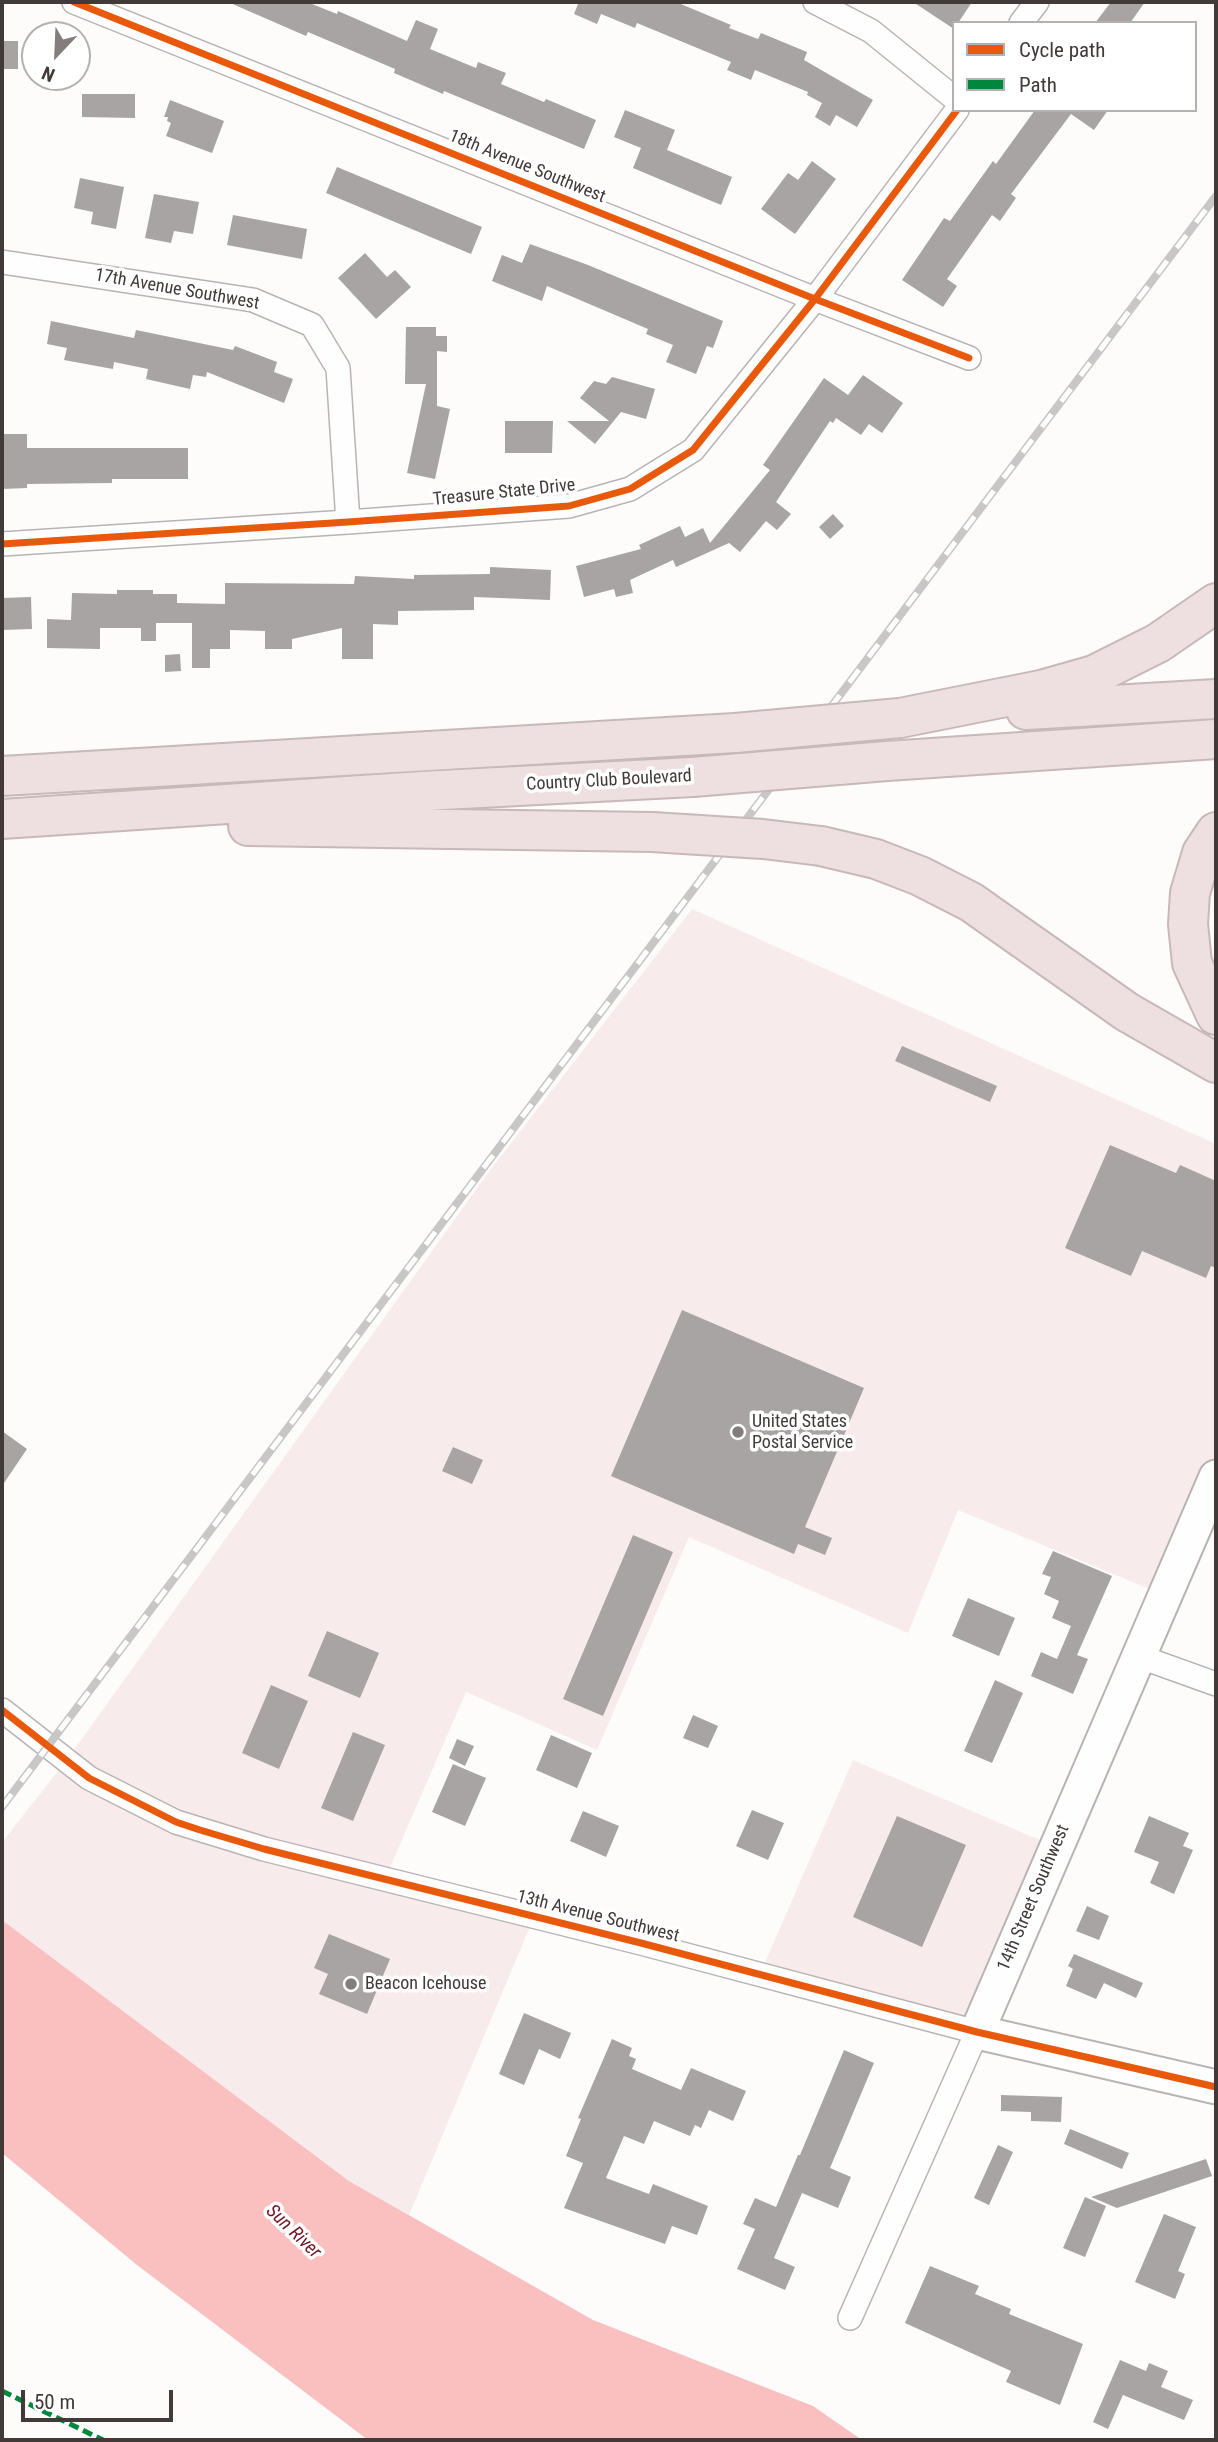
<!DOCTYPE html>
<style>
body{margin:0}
#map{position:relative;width:1218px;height:2442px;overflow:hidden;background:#fefbfb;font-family:"Roboto Condensed",sans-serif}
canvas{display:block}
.frame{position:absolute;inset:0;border:4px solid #423939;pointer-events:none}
.legend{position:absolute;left:952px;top:21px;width:245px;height:91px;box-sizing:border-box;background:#fff;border:2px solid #b3b0b0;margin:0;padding:9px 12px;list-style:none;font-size:21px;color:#423939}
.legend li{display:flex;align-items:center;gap:14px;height:35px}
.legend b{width:35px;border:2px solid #b3b0b0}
.north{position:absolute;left:21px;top:21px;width:70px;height:70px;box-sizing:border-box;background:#fff;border:2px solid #b3b0b0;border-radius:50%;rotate:203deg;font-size:19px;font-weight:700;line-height:28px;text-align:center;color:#423939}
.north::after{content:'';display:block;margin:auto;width:24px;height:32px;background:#847d7d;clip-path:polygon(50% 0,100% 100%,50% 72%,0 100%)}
.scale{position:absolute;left:21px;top:2390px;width:152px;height:32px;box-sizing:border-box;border:4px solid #423939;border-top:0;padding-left:9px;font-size:21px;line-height:24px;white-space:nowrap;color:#423939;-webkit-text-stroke:5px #fff;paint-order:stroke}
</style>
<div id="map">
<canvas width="1218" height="2442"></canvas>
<div class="frame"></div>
<ul class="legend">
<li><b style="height:9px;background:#e8590c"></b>Cycle path</li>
<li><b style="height:9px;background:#00873e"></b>Path</li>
</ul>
<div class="north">N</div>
<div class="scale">50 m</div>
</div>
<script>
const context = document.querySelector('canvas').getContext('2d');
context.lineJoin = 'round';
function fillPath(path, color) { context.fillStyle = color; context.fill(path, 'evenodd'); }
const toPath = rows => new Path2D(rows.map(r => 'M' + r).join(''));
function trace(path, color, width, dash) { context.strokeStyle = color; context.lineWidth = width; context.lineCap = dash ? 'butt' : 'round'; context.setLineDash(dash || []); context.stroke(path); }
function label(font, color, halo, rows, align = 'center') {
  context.font = font + ' "Roboto Condensed",sans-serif'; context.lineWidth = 7; context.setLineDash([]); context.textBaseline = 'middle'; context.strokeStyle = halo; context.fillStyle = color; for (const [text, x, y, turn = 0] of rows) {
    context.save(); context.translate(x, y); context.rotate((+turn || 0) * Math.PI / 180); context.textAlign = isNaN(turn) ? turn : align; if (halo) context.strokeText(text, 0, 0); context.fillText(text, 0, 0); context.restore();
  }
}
fillPath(toPath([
 [692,909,1216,1144,1216,1477,1164,1595,958,1510,908,1633,689,1537,597,1750,466,1692,385,1879,534,1917,409,2215,349,2181,2,1920,2,1842,66,1761,488,1173],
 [853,1760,1056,1847,977,2032,760,1974]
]), '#f7eceb');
fillPath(toPath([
 [2,1920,349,2181,593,2320,813,2406,862,2440,368,2440,137,2265,2,2153]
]), '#fac0c0');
fillPath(toPath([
 [228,2,307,2,337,14,338,11,407,41,416,20,438,29,430,49,476,68,478,62,506,73,501,84,544,102,546,99,596,120,584,149,444,91,443,94,394,73,395,69,308,32,306,36],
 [573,2,676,2,731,25,729,28,758,39,761,33,807,52,804,60,873,100,857,127,836,115,830,126,815,117,822,103,807,95,808,92,755,70,751,80,727,70,731,62,637,23,635,28,601,14,597,24,574,14,578,4],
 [913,2,972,2,958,23,954,23,954,29],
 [1111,2,1145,2,1130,23,1095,23],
 [2,41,18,41,18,69,2,69],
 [82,94,135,94,135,118,82,117],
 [170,100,224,121,212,153,166,136,171,123,167,121,168,117,164,117],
 [625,110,675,130,667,150,732,177,721,205,633,168,641,148,614,137],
 [1035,110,1108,110,1094,130,1071,114,1011,194,1016,198,1000,221,992,215,947,279,957,286,943,307,902,280,944,218,950,221,993,161,996,164],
 [812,161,836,179,795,234,761,209,788,173,798,180],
 [337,167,482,227,471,254,326,193],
 [80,178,124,187,116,229,91,224,93,212,74,208],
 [154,194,199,202,193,234,174,231,171,243,145,238],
 [233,215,307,229,302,259,227,245],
 [530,244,588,265,723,321,713,348,707,346,696,374,666,362,673,345,646,334,648,329,547,286,542,301,492,281,502,255,522,263],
 [365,253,387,277,395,270,411,287,376,319,338,278],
 [51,321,134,338,136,330,233,350,235,346,277,362,274,372,293,379,284,403,207,372,206,377,193,375,190,389,146,379,148,369,114,362,113,369,64,360,67,348,47,344],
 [406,327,436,327,436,336,447,336,447,352,437,351,437,406,450,409,435,479,407,473,426,384,405,384],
 [863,375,903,403,882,433,869,424,861,435,836,418,833,423,830,421,776,502,791,514,777,530,766,521,740,552,729,543,676,567,673,560,630,580,633,593,616,597,614,589,584,597,576,566,641,549,639,545,680,526,685,537,703,528,710,543,770,470,763,465,824,378,848,395],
 [612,377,655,389,646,419,621,412,595,444,567,421,609,421,580,398,594,381,606,384],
 [505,421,553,421,552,453,505,453],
 [2,434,27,434,27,448,188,448,188,479,112,479,112,483,27,484,27,488,2,489],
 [833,514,844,526,830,539,819,527],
 [490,567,551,570,550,600,474,597,474,610,398,611,398,625,373,624,373,659,342,659,342,628,292,639,292,649,265,649,265,631,230,630,230,649,210,649,210,668,192,668,192,623,156,623,156,641,141,641,141,628,100,628,100,649,47,648,47,619,71,620,72,593,117,594,117,590,153,590,153,594,177,594,177,603,225,604,225,583,354,584,355,576,414,579,414,575,490,574],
 [31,597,32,629,2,630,2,598],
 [180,654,181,671,165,672,165,655],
 [902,1046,997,1086,990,1102,895,1061],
 [1110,1145,1176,1173,1180,1165,1216,1181,1216,1268,1211,1266,1206,1278,1142,1251,1131,1276,1065,1248],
 [682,1310,864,1388,805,1527,832,1538,825,1555,798,1544,794,1554,611,1476],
 [2,1431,27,1449,2,1486],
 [453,1447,483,1460,472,1484,442,1471],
 [633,1535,673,1552,603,1716,563,1699],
 [1053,1551,1112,1576,1077,1655,1088,1659,1073,1694,1031,1676,1041,1652,1057,1659,1071,1626,1052,1618,1059,1601,1044,1594,1051,1577,1042,1574],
 [968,1598,1015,1618,999,1656,952,1636],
 [327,1631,379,1653,360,1698,308,1676],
 [995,1680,1023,1693,992,1763,964,1751],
 [271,1685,308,1701,279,1769,242,1753],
 [693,1715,718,1726,708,1748,683,1738],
 [353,1732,385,1745,353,1821,321,1808],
 [551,1735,592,1753,577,1788,536,1770],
 [457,1739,474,1746,465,1766,449,1758],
 [453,1764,486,1778,465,1826,432,1812],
 [752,1810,784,1823,768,1860,736,1846],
 [583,1811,619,1826,606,1857,570,1841],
 [897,1816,966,1845,922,1947,853,1917],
 [1149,1816,1189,1833,1183,1846,1193,1850,1174,1894,1150,1883,1159,1862,1134,1852],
 [1087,1906,1109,1916,1099,1940,1076,1931],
 [329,1934,390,1959,367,2014,319,1994,328,1974,314,1968],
 [1074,1954,1143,1983,1136,1998,1104,1983,1096,1999,1066,1986,1073,1969,1068,1966],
 [524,2013,571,2033,560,2059,539,2049,524,2085,499,2074],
 [612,2039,632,2048,629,2056,636,2059,632,2069,681,2090,691,2068,746,2091,733,2121,709,2110,701,2128,695,2125,690,2136,654,2121,644,2144,624,2136,606,2178,649,2194,653,2184,708,2206,697,2235,672,2226,665,2244,564,2208,583,2163,566,2156,581,2119,578,2118],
 [844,2050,874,2063,830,2168,851,2177,838,2208,802,2193,774,2258,795,2267,785,2290,737,2269,755,2229,743,2224,755,2198,776,2207,798,2155,800,2155],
 [1001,2095,1062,2097,1061,2122,1031,2121,1031,2112,1001,2111],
 [1070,2129,1129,2153,1122,2169,1064,2144],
 [998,2145,1013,2152,989,2205,974,2198],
 [1206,2159,1212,2176,1117,2208,1091,2197],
 [1085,2197,1106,2206,1085,2257,1063,2248],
 [1164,2214,1196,2227,1178,2271,1185,2274,1175,2299,1135,2282],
 [930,2266,979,2286,975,2294,1011,2309,1009,2314,1083,2344,1060,2405,1006,2382,1011,2371,905,2323],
 [1120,2360,1146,2371,1149,2363,1168,2371,1161,2387,1193,2400,1184,2420,1123,2395,1108,2429,1093,2422]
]), '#a9a4a4');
const street = toPath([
 [74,2,815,299,969,358],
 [815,2,871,31,954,98],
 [1021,23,1037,2],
 [2,262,253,300,312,325,338,368,348,522],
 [2,544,348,522,569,506,630,489,693,450,815,299,957,110],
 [1138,1656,1216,1684],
 [2,1710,89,1778,176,1822,264,1849,641,1943,977,2032,850,2318]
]);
const secondary = toPath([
 [1216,1477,977,2032,1216,2087]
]);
const highway = toPath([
 [1026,710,1216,699],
 [900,718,1041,690,1094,675,1158,643,1216,603],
 [887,761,1216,739],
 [2,776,735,733],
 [2,819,422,791,693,777],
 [248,826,652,832],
 [1216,832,1202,853,1190,893,1188,924,1192,963,1216,1015],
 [821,846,876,859,920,876,971,902,1127,1012,1216,1063]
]);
trace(street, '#b9b4b3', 26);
trace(secondary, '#b9b4b3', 37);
trace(highway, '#c8b8b8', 42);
trace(street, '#fffefe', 23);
trace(secondary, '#fffefe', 33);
trace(highway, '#eee0e1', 38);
const rail = toPath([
 [2,1807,1216,196]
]);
trace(rail, '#c8c6c6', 8);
trace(rail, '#fff', 5, [16]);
const highwayBridge = toPath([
 [735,733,900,718],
 [693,777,887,761],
 [652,832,763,839,821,846]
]);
trace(highwayBridge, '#c8b8b8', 42, []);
trace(highwayBridge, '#eee0e1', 38);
trace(toPath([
 [2,2391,103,2440]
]), '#00873e', 5, [10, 5]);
trace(toPath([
 [74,2,815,299,969,358],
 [2,544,348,522,569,506,630,489,693,450,815,299,957,110],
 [2,1710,89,1778,176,1822,200,1830,264,1849,641,1943,977,2032,1216,2087]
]), '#e8590c', 7);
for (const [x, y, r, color] of [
 [738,1432,7,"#847d7d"],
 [351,1984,7,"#847d7d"]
]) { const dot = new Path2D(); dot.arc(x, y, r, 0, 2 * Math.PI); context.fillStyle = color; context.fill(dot); trace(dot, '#fff', 2.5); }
label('18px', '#423939', '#fff', [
 ["18th Avenue Southwest",527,167,22],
 ["17th Avenue Southwest",177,290,10],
 ["Treasure State Drive",504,493,-6],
 ["Country Club Boulevard",609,781,-3],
 ["14th Street Southwest",1034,1898,-67],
 ["13th Avenue Southwest",598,1917,14]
]);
label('18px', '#423939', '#fff', [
 ["United States",752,1422],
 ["Postal Service",752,1443],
 ["Beacon Icehouse",365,1984]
], 'left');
label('italic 19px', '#6f1622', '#fff', [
 ["Sun River",293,2232,44]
]);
</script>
